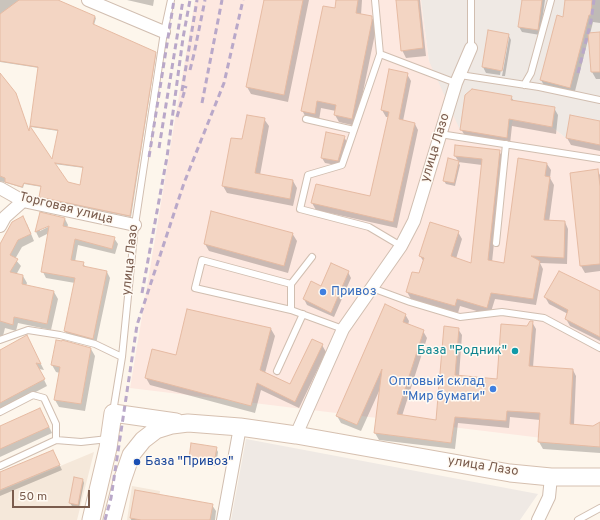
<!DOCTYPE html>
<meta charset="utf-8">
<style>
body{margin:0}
#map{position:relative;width:600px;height:520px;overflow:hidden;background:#fdf6ec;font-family:Overpass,sans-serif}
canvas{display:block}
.scale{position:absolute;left:12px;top:490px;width:78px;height:18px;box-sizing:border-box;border:2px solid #7a5c4d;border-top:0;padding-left:5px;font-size:12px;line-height:14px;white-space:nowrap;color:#7a5c4d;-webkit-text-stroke:3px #fffaf3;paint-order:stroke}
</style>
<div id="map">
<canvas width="600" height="520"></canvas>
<div class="scale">50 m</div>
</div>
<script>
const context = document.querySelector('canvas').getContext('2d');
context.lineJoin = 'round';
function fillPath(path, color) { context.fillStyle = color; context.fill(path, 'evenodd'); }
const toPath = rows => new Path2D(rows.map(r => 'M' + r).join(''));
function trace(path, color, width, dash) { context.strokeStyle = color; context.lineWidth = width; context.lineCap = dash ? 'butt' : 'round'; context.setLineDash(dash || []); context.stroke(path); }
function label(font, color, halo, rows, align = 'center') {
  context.font = font + ' Overpass,sans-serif'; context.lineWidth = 3; context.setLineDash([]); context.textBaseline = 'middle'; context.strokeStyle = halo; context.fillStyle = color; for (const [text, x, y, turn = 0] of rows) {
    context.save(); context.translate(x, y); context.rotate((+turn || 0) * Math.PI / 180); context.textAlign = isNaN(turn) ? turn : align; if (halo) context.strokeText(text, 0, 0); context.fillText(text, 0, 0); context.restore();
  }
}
fillPath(toPath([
 [94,452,77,520,0,520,0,491],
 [132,486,160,491,156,520,127,520]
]), '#f5e8da');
fillPath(toPath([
 [195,0,421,0,429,61,513,120,552,127,566,138,600,145,600,445,130,388]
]), '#fde8e0');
fillPath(toPath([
 [421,0,600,0,600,145,566,138,552,127,513,120,507,138,460,130,429,61],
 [246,439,538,494,520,520,231,520]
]), '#efe9e4');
fillPath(toPath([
 [0,0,55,0,95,17,96,18,94,25,155,53,156,54,131,217,43,199,42,187,24,184,23,188,0,181,0,74,17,96,29,134,53,162,58,131,31,127,31,126,39,68,0,62],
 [54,164,84,168,81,186,67,183],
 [127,0,154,0,153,6],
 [265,0,309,0,288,102,251,94,247,87],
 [337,0,362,0,361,15,371,17,376,24,376,29,356,126,339,122,335,115,336,111,321,108,319,120,306,118,302,110,336,9],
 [397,0,420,0,426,56,406,58,402,50],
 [523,0,545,0,540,35,522,32,519,27],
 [566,0,600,0,600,23,593,22,590,34,600,33,600,79,596,79,592,72,589,36,574,95,545,87,541,80,564,18],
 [508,34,511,40,505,76,502,76,509,38,507,38,500,75,486,73,483,67],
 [390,70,407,74,411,81,403,121,415,124,418,130,397,228,316,210,312,203,371,197,389,117,386,117,382,110],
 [511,97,514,101,554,108,558,115,556,134,512,126,510,144,465,136,461,129],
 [264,119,269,126,260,175,293,181,297,188,293,206,227,193,223,186,243,141],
 [600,122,600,151,571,145,567,138],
 [344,137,347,142,341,166,325,163,322,158],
 [499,151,503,158,492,262,504,264,547,164,551,170,550,178,554,185,549,222,565,222,568,229,567,264,540,263,543,269,536,305,495,299,490,315,460,306,458,313,411,299,407,292,419,274,424,262,420,256,458,232,462,239,456,259,472,264,482,165,458,162,460,165,455,186,446,184,444,181,459,162,455,156],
 [597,170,600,175,600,271,585,273,581,266,571,174],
 [41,213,65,219,68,225,67,228,114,238,118,244,115,254,78,245,75,262,83,263,86,268,107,272,110,278,96,344,68,337,65,331,75,283,46,278,43,272,49,233,39,238,36,232],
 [54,224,40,231,40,228],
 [27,224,34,241,22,247,15,259,21,266,16,275,23,276,27,283,26,286,54,292,58,299,51,330,18,323,16,331,5,328,3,336,0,336,0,246],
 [292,233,297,241,288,273,209,251,205,244],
 [348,272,351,278,334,317,307,305,304,299],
 [600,293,600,341,570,326,566,319,568,314,549,304,545,297],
 [405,314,409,321,408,325,423,331,427,338,402,416,436,421,458,329,462,335,459,376,497,380,532,322,536,329,533,367,573,370,576,376,574,425,593,427,600,423,600,453,543,449,539,442,540,420,510,417,509,428,458,423,455,449,379,440,375,433,380,389,361,431,341,423,337,416],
 [271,329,275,336,265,373,290,386,322,345,326,352,299,408,261,390,255,413,150,385,146,378,177,357],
 [30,343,44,370,39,369,47,386,0,411,0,351],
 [91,349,95,356,85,411,59,407,55,400,60,373,56,372,52,365],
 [44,416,52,433,0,457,0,427],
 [216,448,218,452,216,466,192,462,190,458],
 [53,451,62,470,0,496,0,473],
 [83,480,84,483,79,508,72,506,70,503],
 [136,491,212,505,216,511,215,520,131,520]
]), '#0003');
const building = toPath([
 [19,0,58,0,95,16,93,24,156,52,130,216,39,197,41,186,24,183,22,187,5,182,5,178,0,176,0,73,16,93,29,131,30,126,52,159,58,130,30,126,38,67,0,61,0,14,19,0],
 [55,163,83,167,80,185,68,182,55,163],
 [264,0,303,0,284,95,246,87,264,0],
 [336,0,358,0,356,13,372,16,372,21,352,119,334,115,336,105,317,101,315,114,301,111,323,6,335,8,336,0],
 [396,0,418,0,423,48,401,51,396,0],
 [522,0,542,0,538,30,518,27,522,0],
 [565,0,592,0,591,15,589,15,570,88,540,80,557,15,563,17,565,0],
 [488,30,509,34,502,71,482,67,488,30],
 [600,32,600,72,591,72,588,33,600,32],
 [389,69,408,73,399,119,415,123,393,222,311,203,316,184,370,196,389,112,381,110,389,69],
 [472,89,512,96,511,100,555,107,552,127,509,119,507,138,460,130,465,95,472,89],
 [247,115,265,118,255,173,293,180,290,199,222,186,231,138,242,139,247,115],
 [570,115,600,121,600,145,566,138,570,115],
 [326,132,345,136,338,161,321,158,326,132],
 [455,145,500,150,488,260,504,263,518,158,547,163,545,176,550,177,544,220,565,221,564,258,531,256,540,261,533,299,491,293,487,308,457,299,455,306,406,292,412,272,419,273,424,258,419,256,430,222,459,231,451,256,471,263,482,159,454,156,455,145],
 [448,158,459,161,454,183,443,181,448,158],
 [598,169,600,186,600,264,580,266,570,173,598,169],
 [211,211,293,233,284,266,204,244,211,211],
 [40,212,65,218,63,226,115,237,112,249,75,239,71,260,84,262,83,266,107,271,93,339,64,331,75,278,41,272,49,226,35,232,40,212],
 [23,216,31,234,18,240,10,255,18,259,10,272,23,275,22,284,54,291,47,324,14,317,13,325,0,321,0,244,12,222,23,216],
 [331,263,349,271,331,313,303,299,311,281,321,286,331,263],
 [559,271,600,291,600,337,565,319,568,310,544,297,559,271],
 [385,304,406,314,403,322,424,330,397,414,436,420,444,326,459,328,455,375,497,379,501,324,527,326,530,321,533,321,529,366,573,369,570,424,593,426,600,422,600,447,538,442,540,413,507,411,506,421,455,417,451,443,374,433,382,369,357,425,336,416,385,304],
 [187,309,271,328,260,370,290,384,312,339,323,344,295,402,257,383,251,406,145,378,152,349,176,355,187,309],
 [27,335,41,364,36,363,45,379,0,403,0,350,27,335],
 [56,340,62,341,62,340,91,348,81,404,54,400,60,367,51,365,56,340],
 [40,408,49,427,0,449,0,426,40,408],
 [191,443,217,447,214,463,189,458,191,443],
 [53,450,60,465,0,490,0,472,53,450],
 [74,477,83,479,78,505,69,503,74,477],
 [135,490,213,504,210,520,141,520,130,518,135,490]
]);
fillPath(building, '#f3d5c3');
trace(building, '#e6bba3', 1);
const lane = toPath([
 [375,0,380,54],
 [471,48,471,0],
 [460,75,539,87,600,100],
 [524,85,531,73,551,0],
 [306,119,354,130],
 [440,134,600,159],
 [496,243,506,144],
 [401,246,369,227,300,209,308,175,342,165,380,54,456,83],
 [291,284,312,257],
 [372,288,410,302,460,317,502,312,544,318,600,348],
 [291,310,291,284,202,260,195,288,291,310,343,329],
 [0,340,28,330,60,335,95,344,122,357],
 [277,371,303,314],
 [0,412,33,395,44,398,56,424,56,440],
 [113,412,122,357,135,225,164,32,171,0],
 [0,466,56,440,81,442,108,439],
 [578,520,600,508]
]);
const street = toPath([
 [88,0,164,32],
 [0,188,23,201,135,225],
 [0,226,5,217,23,201],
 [296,435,343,329,401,246,414,221,456,83,471,48],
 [223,520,240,427],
 [538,520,549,497,551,477]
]);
const secondary = toPath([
 [91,520,108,448,113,413,176,422],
 [112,520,122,481,131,455,143,440,156,430,172,425,188,423,240,427,296,435,510,473,551,477,600,477]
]);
trace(lane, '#d1beb0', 8);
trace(street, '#d1beb0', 14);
trace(secondary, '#d6c0b0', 19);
trace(lane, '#fff', 6);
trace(street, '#fff', 12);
trace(secondary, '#fff', 17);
trace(toPath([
 [190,70,194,54,205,0],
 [578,73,591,21,594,0],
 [182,91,197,0],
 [202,103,222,0],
 [177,117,186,86],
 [159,148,183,0],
 [149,157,174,0],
 [142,293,167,157,183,38,190,0],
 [105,520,111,498,137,325,184,183,224,83,243,0]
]), '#b9a8c9', 3, [6, 4]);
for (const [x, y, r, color] of [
 [323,292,4,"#3f7fe0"],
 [515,351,4,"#0f9aa8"],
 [493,389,4,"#3f7fe0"],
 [137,462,4,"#1a4fb4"]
]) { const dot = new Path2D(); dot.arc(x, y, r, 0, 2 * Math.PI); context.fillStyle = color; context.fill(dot); trace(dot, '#fffaf3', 1.5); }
label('13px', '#7a5c4d', '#fffaf3', [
 ["улица Лазо",436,148,-73],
 ["Торговая улица",66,209,14],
 ["улица Лазо",131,260,-84],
 ["улица Лазо",483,467,9]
]);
label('13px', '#366cbe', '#fffaf3', [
 ["Привоз",331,292],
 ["Оптовый склад",485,382,"right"],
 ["\"Мир бумаги\"",485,397,"right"]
], 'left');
label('13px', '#0d838f', '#fffaf3', [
 ["База \"Родник\"",507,351]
], 'right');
label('13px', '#164399', '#fffaf3', [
 ["База \"Привоз\"",145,462]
], 'left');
</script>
